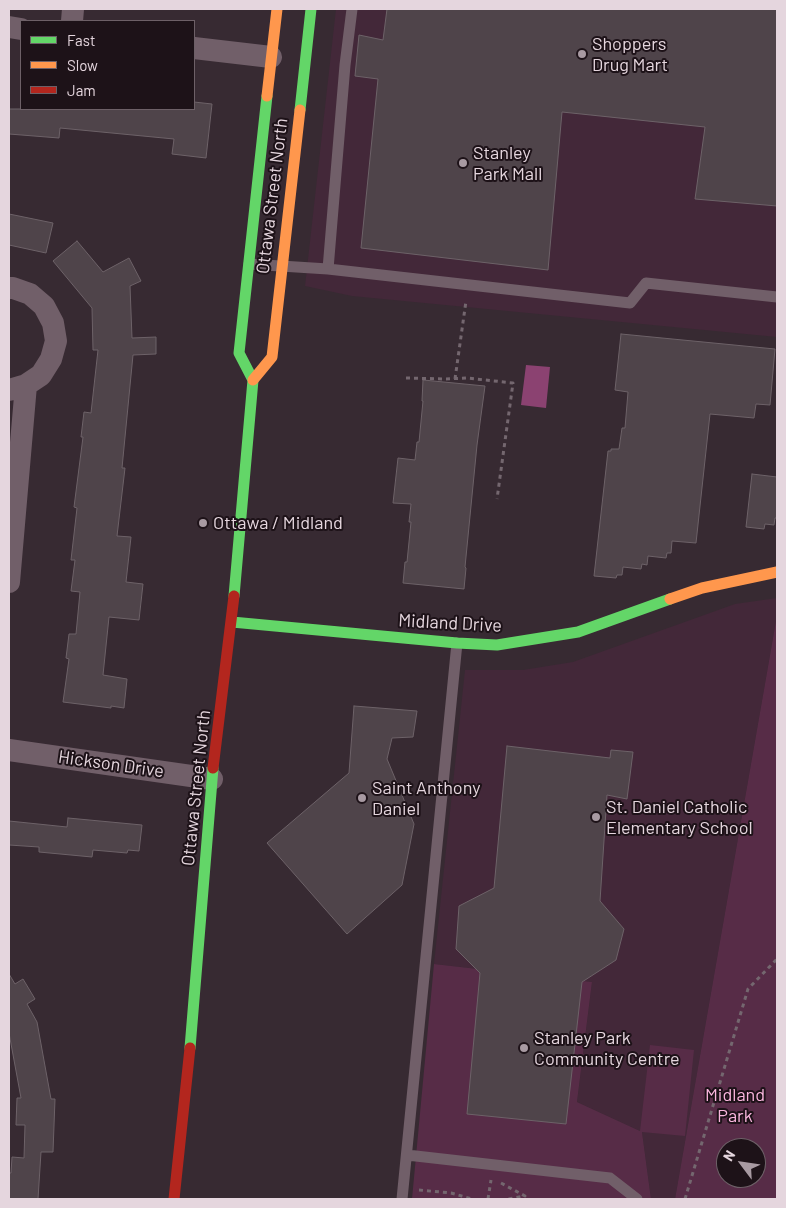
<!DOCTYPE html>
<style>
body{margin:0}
#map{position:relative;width:786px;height:1208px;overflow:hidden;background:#372a32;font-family:Barlow,sans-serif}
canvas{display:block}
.frame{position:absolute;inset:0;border:10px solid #e5d6de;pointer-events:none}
.legend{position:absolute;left:20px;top:20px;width:175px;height:90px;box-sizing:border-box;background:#1d1218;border:1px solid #6d6067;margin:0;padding:6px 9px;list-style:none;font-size:15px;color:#e5d6de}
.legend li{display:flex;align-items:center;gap:10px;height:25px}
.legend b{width:25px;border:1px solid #6d6067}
.north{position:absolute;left:716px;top:1138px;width:50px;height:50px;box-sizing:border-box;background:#1d1218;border:1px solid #6d6067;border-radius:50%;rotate:301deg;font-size:14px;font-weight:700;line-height:20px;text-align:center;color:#e5d6de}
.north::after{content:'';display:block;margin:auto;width:18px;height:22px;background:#a89aa2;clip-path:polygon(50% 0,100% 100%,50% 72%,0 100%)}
</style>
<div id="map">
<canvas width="786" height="1208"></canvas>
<div class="frame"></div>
<ul class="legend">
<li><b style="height:6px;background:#63d668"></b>Fast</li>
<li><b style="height:6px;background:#ff974d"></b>Slow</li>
<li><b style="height:6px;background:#b3261e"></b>Jam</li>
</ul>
<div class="north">N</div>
</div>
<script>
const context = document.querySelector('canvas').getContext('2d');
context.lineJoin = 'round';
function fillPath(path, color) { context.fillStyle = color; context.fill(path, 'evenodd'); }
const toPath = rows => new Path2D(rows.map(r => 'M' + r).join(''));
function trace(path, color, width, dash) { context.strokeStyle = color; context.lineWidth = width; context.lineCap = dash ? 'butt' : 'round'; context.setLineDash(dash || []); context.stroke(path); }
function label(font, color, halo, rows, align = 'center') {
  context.font = font + ' Barlow,sans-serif'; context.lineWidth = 4; context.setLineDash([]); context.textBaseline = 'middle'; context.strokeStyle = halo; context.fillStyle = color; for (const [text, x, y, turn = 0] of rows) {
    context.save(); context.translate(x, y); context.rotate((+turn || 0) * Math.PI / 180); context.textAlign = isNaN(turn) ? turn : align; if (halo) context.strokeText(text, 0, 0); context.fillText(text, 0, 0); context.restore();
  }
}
fillPath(toPath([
 [336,9,777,9,777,337,352,296,305,286],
 [777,598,777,615,675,1199,651,1199,642,1132,577,1102,592,982,434,964,465,670,523,670,573,662,735,604]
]), '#432839');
fillPath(toPath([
 [777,615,777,1199,675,1199],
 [726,1148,756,1148,756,1178,726,1178],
 [434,964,592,982,577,1102,640,1131,650,1045,694,1050,685,1136,642,1132,651,1199,412,1199]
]), '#572c47');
fillPath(toPath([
 [526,365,550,367,546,408,521,405]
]), '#8b4271');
const building = toPath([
 [387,9,777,9,777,206,695,199,705,127,562,112,548,270,361,248,378,79,355,76,359,35,383,40,387,9],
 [194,102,212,104,206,158,172,154,174,139,60,128,59,138,9,134,9,109,194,109,194,102],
 [9,214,53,223,46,253,9,245,9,214],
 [77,241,103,272,129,258,141,281,130,286,132,338,156,337,156,354,133,355,122,468,125,468,117,536,131,537,126,582,143,584,139,620,109,617,103,675,127,679,124,708,111,706,111,708,63,702,69,659,66,658,69,634,76,634,80,592,71,591,75,560,71,560,77,508,74,507,83,437,81,437,84,412,91,413,98,350,93,350,92,308,53,261,77,241],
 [621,334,775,349,770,405,756,404,754,418,710,414,696,543,672,541,671,553,667,553,666,558,648,556,647,565,642,564,641,569,623,567,622,575,617,575,616,578,594,576,608,451,611,451,611,449,619,449,622,428,625,428,628,392,615,390,621,334],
 [423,380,485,386,477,445,465,567,466,568,464,589,403,583,405,562,407,562,411,522,409,522,411,504,393,503,398,458,415,460,417,442,419,442,423,401,422,401,423,380],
 [752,474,777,477,777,518,775,518,774,525,765,524,764,529,746,527,752,474],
 [354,706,417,711,413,737,392,738,387,759,414,824,402,885,347,934,267,843,349,773,354,706],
 [507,746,610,758,611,750,633,752,627,799,607,795,600,901,624,929,616,960,582,982,566,1124,467,1114,480,973,456,949,459,906,494,888,507,746],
 [68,818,142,825,139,851,128,850,127,853,93,850,92,857,39,852,39,847,9,845,9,821,67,827,68,818],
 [9,974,15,984,23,979,35,999,27,1004,37,1022,51,1099,55,1099,53,1152,41,1152,38,1199,9,1199,9,1173,11,1173,12,1157,24,1158,25,1125,16,1125,17,1098,21,1098,9,1033,9,974]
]);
fillPath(building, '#4f444a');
trace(building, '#6d6268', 1);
trace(toPath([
 [406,378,446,379,467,378,513,383,497,499],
 [455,379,466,301],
 [501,1183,525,1196,508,1199],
 [419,1190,451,1193,472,1199],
 [488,1199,491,1180],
 [685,1199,748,989,777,959]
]), '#74676f', 3, [4, 4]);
trace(toPath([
 [249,264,328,269,630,303,646,283,777,297],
 [328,269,345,65,352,9],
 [407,1155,610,1178,637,1199],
 [402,1199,457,643]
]), '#715f69', 11);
trace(toPath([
 [72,21,73,9],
 [9,27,21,29],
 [194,48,271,57],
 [9,288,13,288,30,294,44,306,53,323,56,341,51,359,41,375,26,385,9,390],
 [9,582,26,385],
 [9,750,212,779]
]), '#715f69', 22);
trace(toPath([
 [300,110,311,9],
 [234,596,253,380,239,353,267,96],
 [232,622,457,643,497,645,578,632,670,599],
 [190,1048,213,768]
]), '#63d668', 11);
trace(toPath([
 [267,96,277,9],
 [253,380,272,357,300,110],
 [670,599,702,588,777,572]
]), '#ff974d', 11);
trace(toPath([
 [213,768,234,596],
 [174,1199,190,1048]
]), '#b3261e', 11);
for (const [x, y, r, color] of [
 [582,54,5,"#a89aa2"],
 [463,163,5,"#a89aa2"],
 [203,523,5,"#a89aa2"],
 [362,798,5,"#a89aa2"],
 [596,817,5,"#a89aa2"],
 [524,1048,5,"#a89aa2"]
]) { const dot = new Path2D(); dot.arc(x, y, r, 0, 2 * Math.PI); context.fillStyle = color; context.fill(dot); trace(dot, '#1d1218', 2); }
label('18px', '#e5d6de', '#1d1218', [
 ["Shoppers",592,44],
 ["Drug Mart",592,65],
 ["Stanley",473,153],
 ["Park Mall",473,174],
 ["Ottawa / Midland",213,523],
 ["Saint Anthony",372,788],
 ["Daniel",372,809],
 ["St. Daniel Catholic",606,807],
 ["Elementary School",606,828],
 ["Stanley Park",534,1038],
 ["Community Centre",534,1059]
], 'left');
label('18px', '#e5d6de', '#1d1218', [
 ["Ottawa Street North",272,196,-83],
 ["Midland Drive",450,623,3],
 ["Hickson Drive",111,764,8],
 ["Ottawa Street North",196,788,-84]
]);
label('18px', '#fab6de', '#1d1218', [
 ["Midland",735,1095],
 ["Park",735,1116]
]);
</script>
